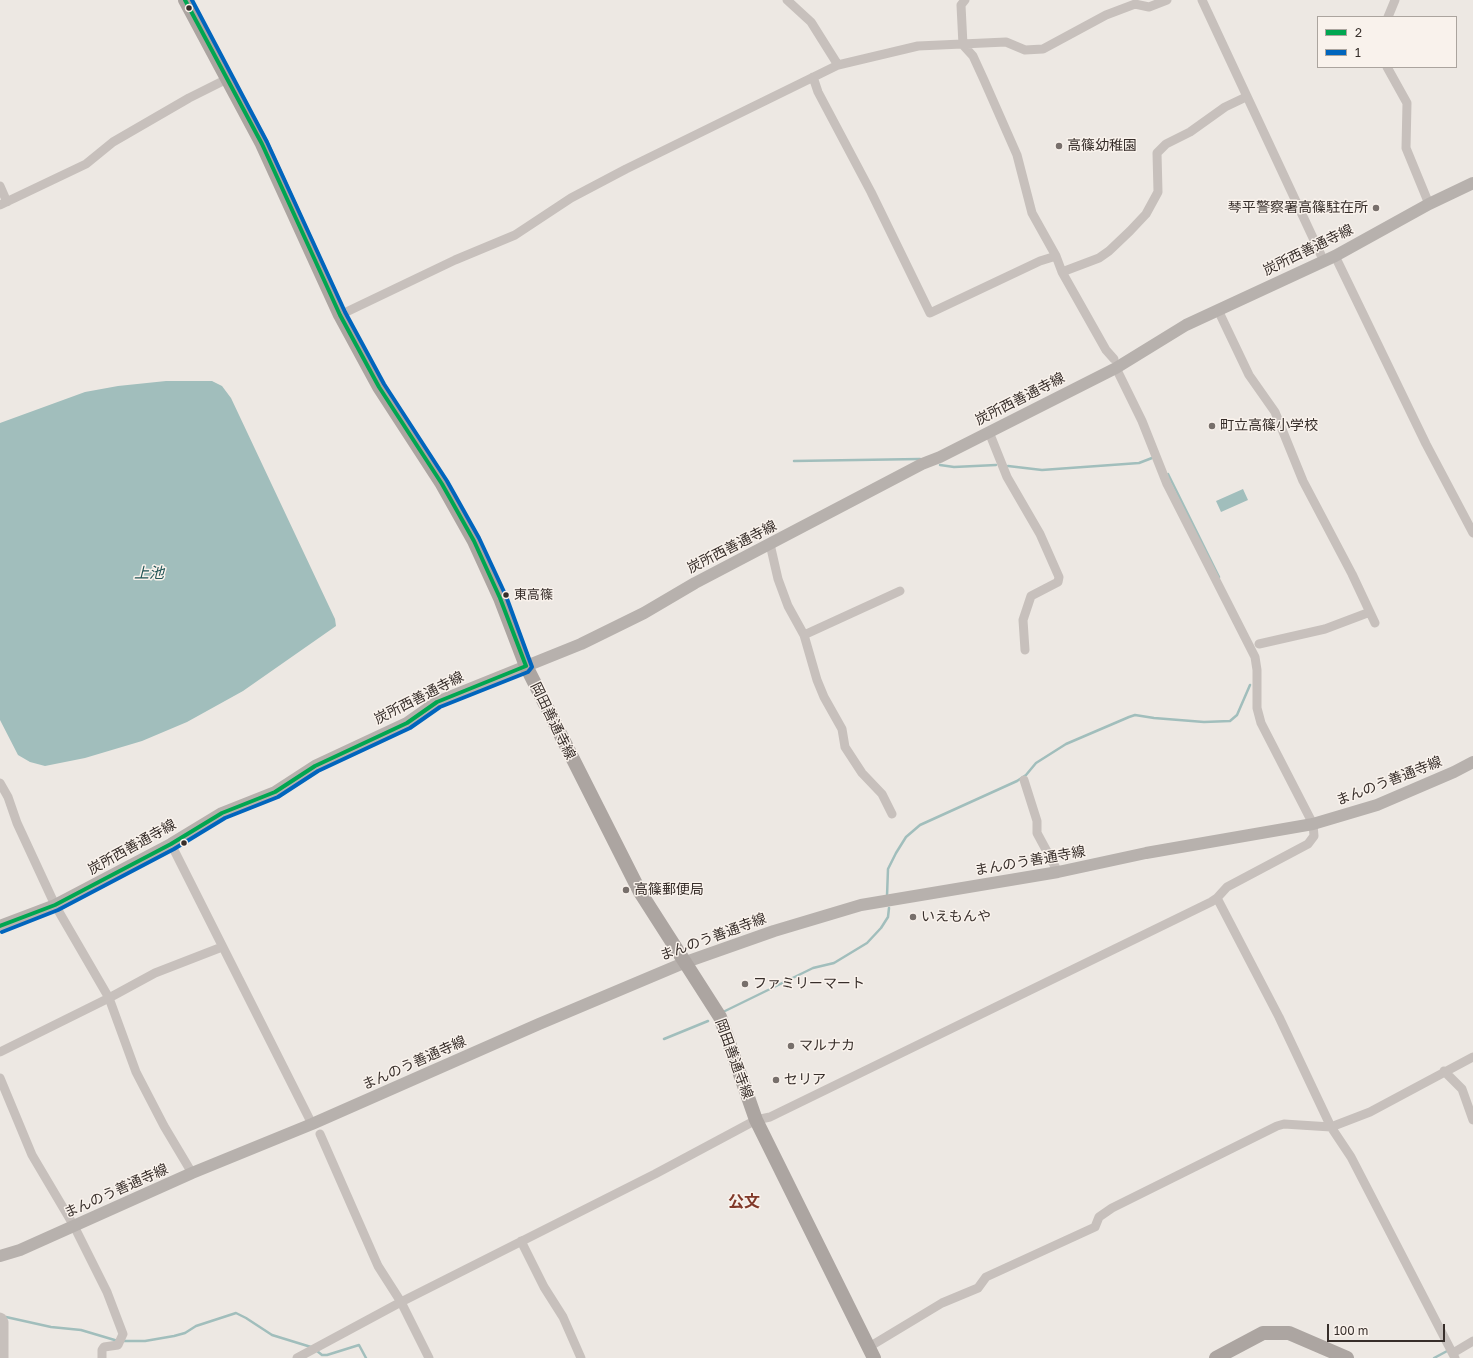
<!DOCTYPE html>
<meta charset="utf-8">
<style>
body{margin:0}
#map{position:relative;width:1473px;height:1358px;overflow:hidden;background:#ede8e3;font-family:"Golos Text",sans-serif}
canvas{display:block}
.legend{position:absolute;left:1317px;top:16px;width:140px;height:52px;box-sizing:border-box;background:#f9f2ec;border:1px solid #aba49e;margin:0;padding:5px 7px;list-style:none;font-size:12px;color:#372e2a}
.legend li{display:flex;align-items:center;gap:8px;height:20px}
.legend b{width:20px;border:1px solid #aba49e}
.scale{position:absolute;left:1327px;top:1324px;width:118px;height:18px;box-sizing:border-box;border:2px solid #372e2a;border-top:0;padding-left:5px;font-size:12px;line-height:14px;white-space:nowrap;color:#372e2a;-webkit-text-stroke:3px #f9f2ec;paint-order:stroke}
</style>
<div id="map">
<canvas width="1473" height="1358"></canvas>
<ul class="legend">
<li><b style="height:5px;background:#00a651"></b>2</li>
<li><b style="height:5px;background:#0065bd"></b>1</li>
</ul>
<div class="scale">100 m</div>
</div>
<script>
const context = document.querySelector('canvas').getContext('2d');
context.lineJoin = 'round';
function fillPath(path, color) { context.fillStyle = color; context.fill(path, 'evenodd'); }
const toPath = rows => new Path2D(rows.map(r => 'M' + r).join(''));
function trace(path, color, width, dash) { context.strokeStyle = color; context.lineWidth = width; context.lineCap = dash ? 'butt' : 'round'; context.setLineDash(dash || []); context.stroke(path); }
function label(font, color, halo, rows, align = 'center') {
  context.font = font + ' "Golos Text","Noto Sans JP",sans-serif'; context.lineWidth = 3; context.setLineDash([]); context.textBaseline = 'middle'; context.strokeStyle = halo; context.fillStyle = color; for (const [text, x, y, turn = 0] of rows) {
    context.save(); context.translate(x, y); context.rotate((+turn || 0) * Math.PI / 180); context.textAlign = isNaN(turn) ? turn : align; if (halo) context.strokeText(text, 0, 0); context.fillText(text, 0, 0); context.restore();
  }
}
fillPath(toPath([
 [166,381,212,381,222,386,231,398,335,619,336,626,243,691,187,722,142,741,85,758,45,766,30,762,18,755,0,720,0,423,85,392,118,386],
 [1243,489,1248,500,1221,512,1216,501]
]), '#a1bebc');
trace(toPath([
 [794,461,920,459],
 [940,465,954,467,996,465],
 [1008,466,1042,470,1139,463,1152,458],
 [1168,474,1219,577],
 [887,896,888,869,896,853,906,837,920,825,1017,781,1026,775,1036,763,1066,744,1129,717,1135,715,1154,718,1204,722,1230,721,1237,715,1250,685],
 [723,1012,813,968,834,963,867,943,881,928,888,917,889,908],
 [664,1039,708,1021],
 [6,1317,51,1327,81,1330,118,1341],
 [123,1341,145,1341,174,1336,185,1333,196,1326,236,1313,246,1318,272,1335,311,1347],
 [317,1351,322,1355,327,1355,359,1345,366,1358],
 [1434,1358,1449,1350]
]), '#a1bebc', 2.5);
trace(toPath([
 [787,0,811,22,838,65],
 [965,0,961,5,963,45,973,56,984,80,1017,155,1032,213,1056,256,1062,272,1106,350,1114,359],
 [1202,0,1321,255],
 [1388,17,1395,0],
 [1387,67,1407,103,1406,148,1429,204],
 [813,77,818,92,871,192,930,313,1040,261,1056,256],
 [0,186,7,202],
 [0,205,86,164,113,142,189,98,227,79],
 [1335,256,1426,444,1473,533],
 [1062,272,1099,258,1109,251,1130,231,1146,214,1158,192,1157,153,1166,144,1190,132,1225,107,1246,97],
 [1218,310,1249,375,1275,412,1303,481,1352,574,1375,623],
 [340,315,455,260,515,235,571,198,626,169,838,65,918,46,1006,42,1025,50,1043,49,1106,15,1135,4,1149,7,1167,0],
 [989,432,1007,477,1040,534,1059,577,1058,582,1031,596,1023,620,1025,650],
 [770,544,778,579,788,606,804,635,817,680,824,697,842,729,845,747,862,773,882,794,892,814],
 [804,635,900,591],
 [1259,644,1325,629,1370,612],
 [1024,780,1037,821,1037,833,1058,872],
 [0,783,8,797,17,823,55,905,109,998,136,1072,164,1126,192,1173],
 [171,844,312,1124],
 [1217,898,1279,1017,1331,1127,1351,1157,1455,1358],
 [0,1052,109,998,155,973,222,947],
 [1444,1071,1462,1089,1473,1120],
 [0,1078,32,1155,74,1226,107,1292,123,1334,118,1345,104,1347,102,1350,102,1358],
 [320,1134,378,1266,401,1302,429,1358],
 [521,1241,544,1287,563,1317,581,1358],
 [0,1317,2,1318,4,1322,4,1358],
 [869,1347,942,1303,978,1288,986,1277,1095,1227,1099,1217,1112,1208,1277,1126,1284,1124,1331,1127,1370,1112,1473,1057],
 [1453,1353,1473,1341],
 [297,1358,401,1302,655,1174,756,1120,770,1117,1211,902,1217,898,1227,887,1308,844,1314,836,1313,824,1261,723,1257,708,1257,670,1255,657,1167,484,1142,421,1116,368]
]), '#c7c0bc', 9);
trace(toPath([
 [0,926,55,905,171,844,222,813,275,792,315,766,407,723,437,702,581,644,644,613,695,583,922,464,940,457,1116,368,1186,325,1335,256,1429,204,1473,183],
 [0,1256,20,1250,192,1173,312,1124,539,1024,686,962,774,931,861,905,1058,872,1146,853,1313,824,1377,805,1454,772,1473,762]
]), '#b7b1ad', 12);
trace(toPath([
 [185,0,262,144,340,315,379,387,442,484,474,541,500,598,526,666,640,892,720,1017,756,1120,874,1358],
 [1216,1358,1263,1333,1289,1333,1347,1358]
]), '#aca5a1', 14);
trace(toPath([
 [0,926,55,905,171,844,222,813,275,792,315,766,407,723,437,702,526,666,500,598,474,541,442,484,379,387,340,315,262,144,185,0]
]), '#00a651', 4);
trace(toPath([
 [2,932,58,910,174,849,225,818,278,797,318,771,410,728,440,707,528,672,532,667,506,596,479,538,447,481,384,384,345,312,267,142,192,0]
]), '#0065bd', 4);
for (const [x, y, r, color] of [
 [189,8,3.5,"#372e2a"],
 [1059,146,4,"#776f6b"],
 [1376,208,4,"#776f6b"],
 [1212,426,4,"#776f6b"],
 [506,595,3.5,"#372e2a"],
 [184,843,3.5,"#372e2a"],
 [626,890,4,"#776f6b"],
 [913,917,4,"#776f6b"],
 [745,984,4,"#776f6b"],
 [791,1046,4,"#776f6b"],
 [776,1080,4,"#776f6b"]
]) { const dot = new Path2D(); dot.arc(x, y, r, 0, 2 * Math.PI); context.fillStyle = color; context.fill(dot); trace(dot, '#f9f2ec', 1.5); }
label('13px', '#372e2a', '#f9f2ec', [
 ["東高篠",514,595]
], 'left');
label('14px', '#372e2a', '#f9f2ec', [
 ["高篠幼稚園",1067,146],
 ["琴平警察署高篠駐在所",1368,208,"right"],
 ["町立高篠小学校",1220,426],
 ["高篠郵便局",634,890],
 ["いえもんや",921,917],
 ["ファミリーマート",753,984],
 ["マルナカ",799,1046],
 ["セリア",784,1080]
], 'left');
label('14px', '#372e2a', '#f9f2ec', [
 ["炭所西善通寺線",1308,250,-26],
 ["炭所西善通寺線",1020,399,-27],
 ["炭所西善通寺線",732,547,-27],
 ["炭所西善通寺線",419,698,-27],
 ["岡田善通寺線",553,721,64],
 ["まんのう善通寺線",1389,781,-21],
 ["炭所西善通寺線",132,847,-29],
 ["まんのう善通寺線",1030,861,-10],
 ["まんのう善通寺線",713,937,-20],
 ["岡田善通寺線",734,1059,70],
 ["まんのう善通寺線",414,1063,-24],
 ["まんのう善通寺線",116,1191,-24]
]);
label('italic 15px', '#225556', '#f9f2ec', [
 ["上池",149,573]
]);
label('bold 16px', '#813929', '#f9f2ec', [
 ["公文",744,1202]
]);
</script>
